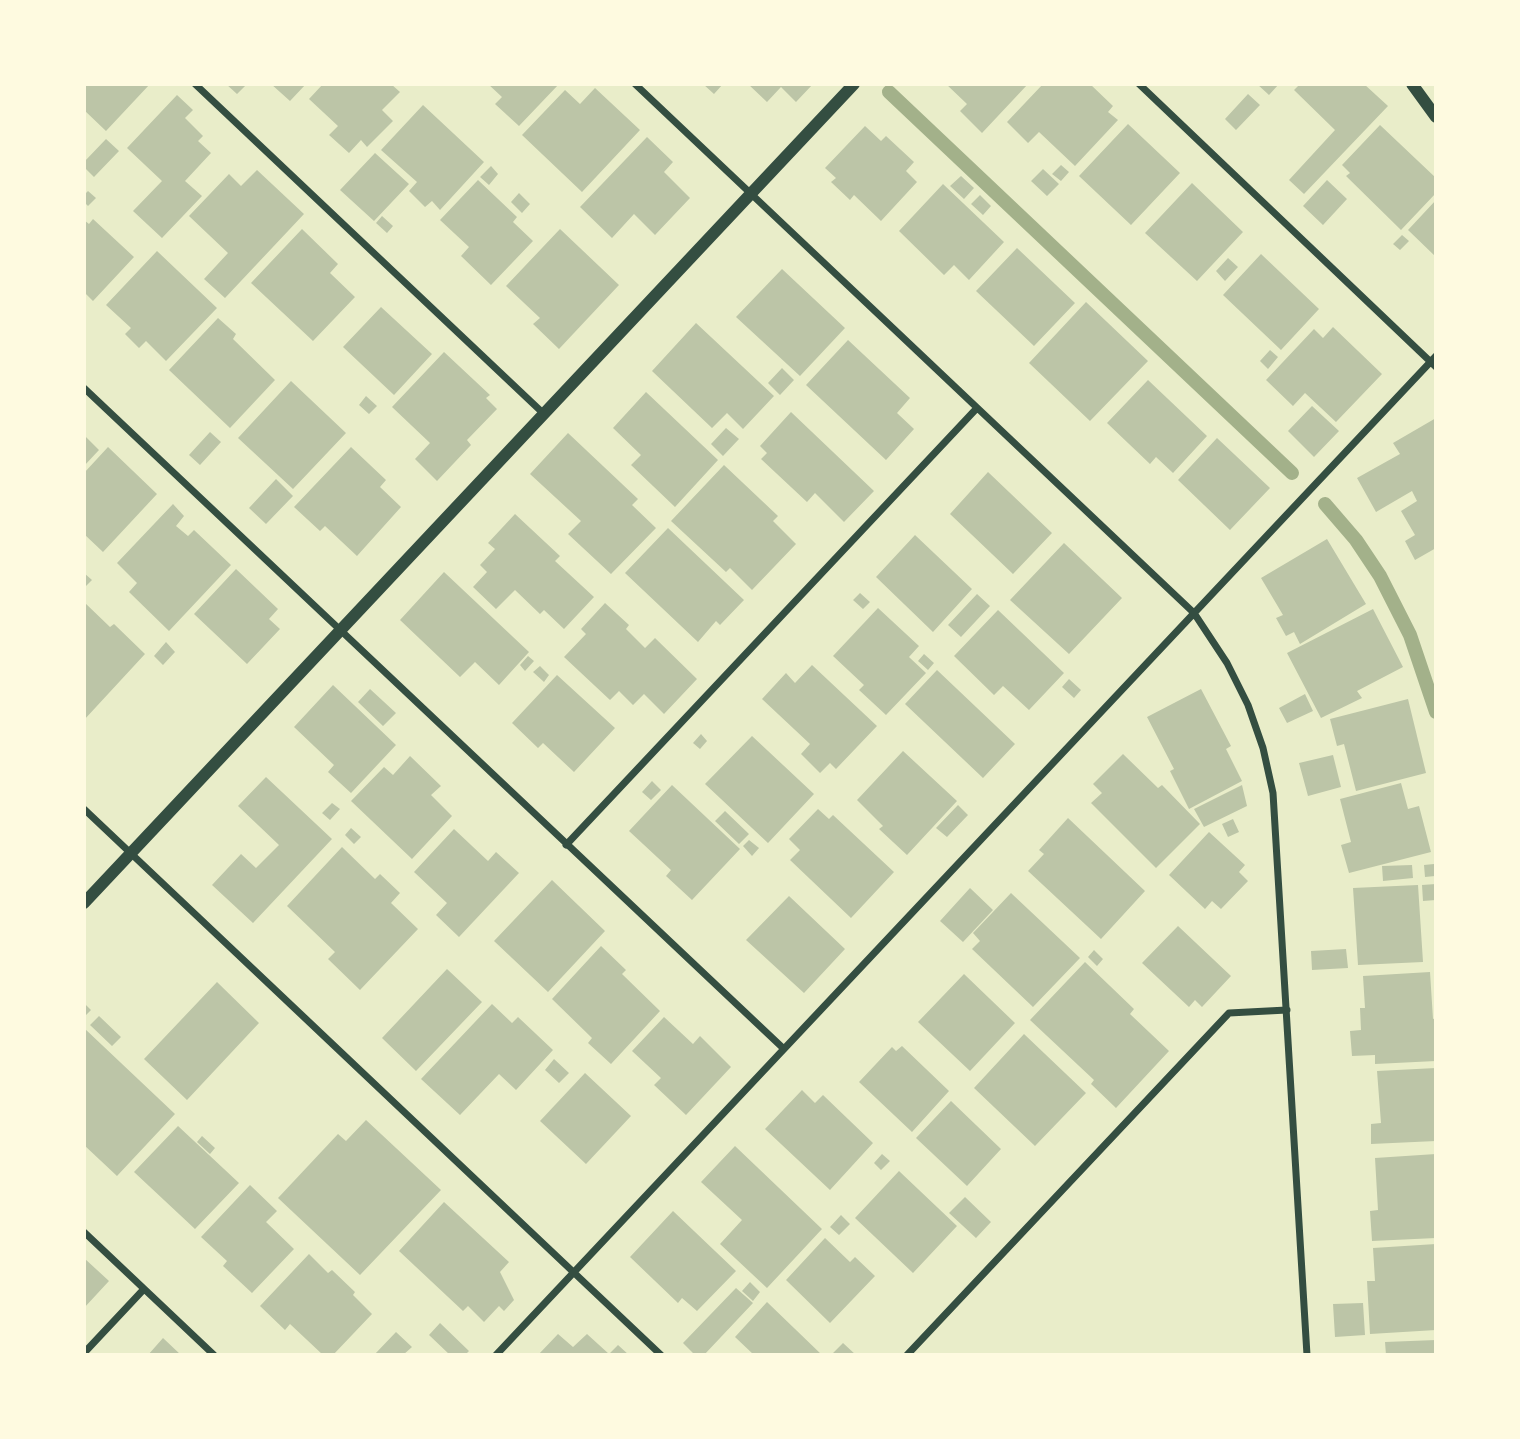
<!DOCTYPE html>
<style>
body{margin:0}
#map{position:relative;width:1520px;height:1439px;overflow:hidden;background:#e9edc9;font-family:"Playfair Display",serif}
canvas{display:block}
.frame{position:absolute;inset:0;border:86px solid #fefae0;pointer-events:none}
</style>
<div id="map">
<canvas width="1520" height="1439"></canvas>
<div class="frame"></div>
</div>
<script>
const context = document.querySelector('canvas').getContext('2d');
context.lineJoin = 'round';
const toPath = rows => new Path2D(rows.map(r => 'M' + r).join(''));
function trace(path, color, width, dash) { context.strokeStyle = color; context.lineWidth = width; context.lineCap = dash ? 'butt' : 'round'; context.setLineDash(dash || []); context.stroke(path); }
function fillPath(path, color) { context.fillStyle = color; context.fill(path, 'evenodd'); }
trace(toPath([
 [889,92,1292,473],
 [1325,504,1356,540,1380,576,1410,635,1436,712]
]), '#a3b18a', 14);
fillPath(toPath([
 [84,84,150,84,106,131,84,110],
 [226,84,247,84,237,94],
 [271,84,306,84,290,101],
 [323,84,391,84,400,92,382,110,393,121,367,147,361,140,349,153,329,135,338,126,309,99],
 [488,84,559,84,519,126,495,104,502,97],
 [703,84,723,84,714,94],
 [748,84,813,84,796,102,781,87,767,102],
 [946,84,1028,84,982,133,960,111,967,104],
 [1043,84,1090,84,1113,106,1108,112,1118,120,1075,166,1039,132,1028,143,1007,122],
 [1257,84,1279,84,1269,95],
 [1300,84,1364,84,1388,106,1304,194,1289,180,1335,130,1294,90],
 [595,88,640,130,582,192,522,135,565,90,580,104],
 [1248,94,1260,105,1236,130,1225,119],
 [177,95,193,110,185,118,203,136,198,141,211,153,185,181,202,196,162,238,133,211,162,181,127,148],
 [423,105,484,162,440,210,432,201,425,207,409,191,417,182,381,150],
 [1128,124,1180,173,1131,225,1079,176],
 [1380,125,1436,178,1436,193,1401,230,1346,176,1350,173,1342,165],
 [865,126,881,141,886,136,914,162,906,171,917,182,881,221,854,195,850,200,831,182,836,178,825,168],
 [647,137,673,162,664,172,690,198,655,235,634,214,612,238,580,207],
 [106,139,119,151,94,177,84,167,84,162],
 [375,153,409,184,374,221,340,190],
 [1061,165,1069,172,1061,181,1052,174],
 [491,166,498,174,489,185,480,177],
 [1043,169,1059,184,1047,196,1031,181],
 [257,170,304,214,225,298,204,279,228,253,189,216,229,174,241,186],
 [961,176,974,188,964,199,950,186],
 [478,180,517,217,513,222,533,241,491,285,461,256,469,247,440,220],
 [1327,180,1347,199,1323,225,1303,206],
 [1192,183,1243,232,1197,281,1145,233],
 [943,184,1004,242,969,280,954,265,944,275,899,231],
 [88,191,96,198,88,206,84,202,84,195],
 [519,193,530,204,522,213,511,202],
 [980,195,991,206,983,215,971,204],
 [1436,200,1436,257,1408,230],
 [382,216,393,226,387,233,376,223],
 [93,219,134,257,93,301,84,292,84,220,89,224],
 [302,229,338,264,330,273,355,297,313,341,251,283],
 [560,229,619,285,559,349,533,324,540,318,506,286],
 [1402,235,1409,241,1400,250,1393,244],
 [1017,248,1075,303,1034,346,976,291],
 [157,251,217,308,166,361,146,341,139,348,125,334,131,328,106,305],
 [1261,254,1319,309,1281,350,1223,295],
 [1228,258,1238,267,1225,281,1216,271],
 [782,269,845,328,800,376,736,317],
 [1086,302,1148,361,1090,421,1029,363],
 [381,307,432,354,394,395,343,347],
 [218,318,236,334,233,339,275,380,230,428,169,370],
 [696,323,774,396,743,429,727,413,712,428,652,371],
 [1333,327,1382,374,1336,422,1305,393,1293,406,1266,380,1314,329,1323,338],
 [848,340,910,398,897,413,914,429,886,460,806,385],
 [1270,350,1278,357,1268,369,1260,361],
 [444,352,490,395,486,398,497,409,467,440,471,445,437,481,415,459,430,443,392,407],
 [782,368,794,380,780,395,768,383],
 [1148,380,1207,436,1173,473,1156,457,1150,464,1107,423],
 [291,381,346,433,293,489,238,438],
 [646,392,718,460,675,507,631,465,641,455,613,428],
 [366,396,377,406,369,414,359,405],
 [1312,406,1339,431,1314,457,1288,431],
 [791,412,874,491,844,522,815,493,807,502,761,459,767,453,760,446],
 [1436,418,1436,548,1415,560,1405,541,1415,535,1401,511,1417,501,1412,491,1376,512,1357,478,1400,454,1393,443],
 [726,428,739,439,723,456,711,444],
 [210,432,221,442,200,465,189,455],
 [568,433,638,499,632,505,656,528,611,574,568,534,581,521,530,474],
 [84,435,99,450,84,466],
 [1217,438,1270,488,1230,530,1178,480],
 [108,447,157,494,103,552,84,534,84,473],
 [351,447,386,480,380,487,401,507,357,556,325,526,320,531,294,507],
 [724,465,778,516,773,521,796,544,752,590,730,568,726,572,671,521],
 [988,472,1052,533,1013,574,950,514],
 [276,479,293,496,266,524,249,508],
 [173,504,184,516,176,526,188,536,194,530,231,565,169,631,129,592,137,583,117,563],
 [515,514,560,556,555,561,594,597,564,629,544,610,540,614,515,590,496,609,473,587,487,572,480,565,495,549,488,543],
 [668,528,744,600,720,625,716,621,698,642,625,573],
 [915,535,972,589,933,632,876,577],
 [1327,539,1366,604,1300,644,1294,632,1286,636,1276,618,1283,615,1261,578],
 [1064,543,1122,598,1069,654,1010,600],
 [236,569,278,609,269,619,280,629,247,664,194,614],
 [444,572,529,652,499,685,475,662,460,677,400,620],
 [84,573,92,580,84,588],
 [860,593,870,602,863,609,853,600],
 [977,594,990,606,961,637,948,625],
 [84,602,110,627,114,624,145,654,84,720],
 [605,603,629,625,626,629,645,648,655,638,697,679,664,714,644,694,633,705,619,691,610,700,564,657,586,634,581,629],
 [878,608,919,646,909,657,926,673,886,715,859,690,864,685,833,656],
 [1373,609,1403,667,1357,691,1362,698,1321,718,1287,653],
 [998,610,1064,673,1029,710,1003,686,994,695,954,656],
 [166,642,175,652,163,665,154,656],
 [924,654,934,663,928,670,918,661],
 [528,656,534,661,525,671,520,665],
 [812,665,877,726,836,769,830,763,820,773,801,754,810,744,762,699,786,673,795,683],
 [540,666,549,675,544,682,533,672],
 [937,670,1015,744,983,778,905,704],
 [557,675,615,728,574,772,543,743,538,748,512,723],
 [1069,679,1081,690,1074,698,1062,687],
 [333,685,396,745,351,793,328,772,334,765,294,727],
 [370,689,396,713,383,726,358,702],
 [1201,689,1231,746,1226,749,1242,781,1189,809,1170,771,1174,769,1147,717],
 [1305,694,1313,711,1287,723,1279,708],
 [1408,699,1426,773,1356,791,1344,744,1337,746,1330,719],
 [701,734,707,741,700,749,693,743],
 [752,736,814,794,768,843,705,784],
 [903,751,957,801,907,855,879,829,883,826,857,800],
 [1123,754,1158,788,1162,785,1200,824,1156,868,1091,803,1102,793,1093,784],
 [1333,755,1341,787,1308,796,1299,763],
 [410,756,441,786,431,795,452,816,412,859,351,801,384,767,393,775],
 [266,777,332,839,253,923,212,885,241,854,256,868,279,845,238,806],
 [652,781,661,790,651,800,642,792],
 [1401,783,1408,809,1419,806,1431,852,1349,873,1341,845,1351,842,1340,799],
 [672,785,740,849,692,900,666,876,671,870,629,831],
 [1242,785,1247,806,1204,827,1194,809],
 [332,803,340,809,330,820,322,813],
 [958,805,968,815,947,837,936,828],
 [818,809,829,819,833,815,894,872,851,918,790,860,800,850,789,839],
 [725,811,749,834,739,844,715,821],
 [1068,818,1145,891,1101,939,1028,871,1044,854,1039,850],
 [1233,819,1239,832,1228,837,1222,824],
 [351,828,361,837,354,844,345,835],
 [454,829,488,861,496,852,519,873,459,937,436,915,447,903,414,872],
 [1209,832,1245,865,1239,872,1248,881,1221,909,1212,901,1205,909,1169,875],
 [749,840,759,848,752,856,743,846],
 [342,847,375,879,380,874,400,893,391,903,418,929,360,990,328,959,335,952,287,906],
 [1434,864,1435,876,1425,877,1424,865],
 [1412,865,1413,878,1383,881,1382,866],
 [552,880,605,931,548,992,494,941],
 [1436,884,1436,900,1423,901,1422,885],
 [1418,885,1423,962,1358,965,1353,888],
 [970,888,993,910,963,942,940,921],
 [1011,893,1080,958,1033,1007,972,949,980,941,973,933],
 [789,896,845,949,804,993,746,940],
 [1178,926,1231,976,1202,1007,1195,1000,1189,1007,1142,963],
 [601,946,626,970,622,974,660,1011,611,1064,588,1043,592,1038,552,999],
 [1346,949,1348,968,1312,970,1311,951],
 [1094,950,1103,959,1097,966,1088,957],
 [1085,962,1134,1009,1130,1014,1169,1051,1116,1108,1091,1084,1094,1080,1030,1020],
 [447,969,482,1002,416,1071,382,1038],
 [1430,972,1433,1019,1436,1018,1436,1061,1375,1064,1375,1055,1352,1056,1350,1031,1361,1030,1360,1008,1365,1008,1363,976],
 [964,974,1015,1023,970,1071,918,1022],
 [217,982,259,1023,187,1100,144,1059],
 [84,1003,91,1010,84,1017],
 [492,1004,512,1023,518,1017,553,1050,516,1090,499,1074,460,1115,421,1079],
 [99,1016,121,1037,112,1046,90,1025],
 [664,1017,693,1044,700,1036,731,1067,686,1115,654,1085,661,1078,632,1051],
 [84,1028,175,1114,117,1176,84,1145],
 [1024,1034,1086,1093,1035,1146,974,1088],
 [902,1046,949,1091,912,1132,859,1082,892,1047,896,1051],
 [554,1059,569,1073,559,1083,545,1070],
 [1436,1068,1436,1141,1371,1144,1371,1124,1381,1123,1377,1071],
 [585,1073,631,1116,586,1164,540,1121],
 [802,1090,815,1103,823,1095,873,1143,830,1190,765,1129],
 [951,1101,1001,1149,967,1186,916,1138],
 [366,1120,441,1190,360,1275,278,1198,338,1134,346,1141],
 [178,1126,239,1183,195,1229,134,1172],
 [202,1136,215,1148,210,1154,197,1142],
 [735,1146,822,1229,767,1288,720,1244,742,1220,701,1182],
 [882,1154,890,1161,881,1170,874,1163],
 [1436,1154,1436,1238,1372,1241,1370,1211,1378,1210,1375,1158],
 [899,1171,957,1226,913,1273,855,1218],
 [250,1185,277,1211,266,1222,294,1249,252,1293,223,1266,227,1261,201,1237],
 [965,1197,991,1222,976,1238,949,1213],
 [444,1202,509,1262,500,1272,514,1300,504,1311,499,1306,484,1322,468,1306,463,1311,399,1251],
 [673,1211,736,1271,697,1311,682,1298,678,1303,630,1257],
 [841,1215,850,1224,839,1235,830,1227],
 [825,1238,850,1262,855,1257,875,1276,830,1323,786,1280],
 [1436,1244,1436,1330,1370,1334,1367,1281,1375,1281,1373,1248],
 [309,1254,328,1273,332,1270,355,1292,353,1295,372,1314,333,1355,323,1355,290,1324,285,1330,260,1306],
 [84,1258,109,1281,84,1308],
 [750,1282,760,1292,753,1301,742,1291],
 [736,1288,753,1303,704,1355,695,1355,683,1343],
 [767,1302,822,1355,754,1355,735,1337],
 [1363,1303,1365,1335,1335,1337,1333,1304],
 [440,1323,469,1351,465,1355,450,1355,429,1335],
 [396,1332,412,1347,403,1355,374,1355],
 [558,1334,573,1347,587,1334,609,1354,618,1345,629,1355,538,1355],
 [163,1338,181,1355,148,1355],
 [1436,1340,1436,1355,1386,1355,1385,1342],
 [843,1343,856,1355,831,1355]
]), '#bcc5a7');
trace(toPath([
 [195,84,544,414],
 [635,84,1194,613,1227,663,1248,705,1263,748,1273,793,1307,1355],
 [1139,84,1436,367],
 [84,388,784,1049],
 [84,809,661,1355],
 [566,845,977,408],
 [84,1232,214,1355],
 [84,1353,144,1289],
 [496,1355,1436,356],
 [907,1355,1229,1013,1287,1010]
]), '#344e41', 7);
trace(toPath([
 [1412,84,1436,117],
 [84,903,854,84]
]), '#344e41', 12);
</script>
